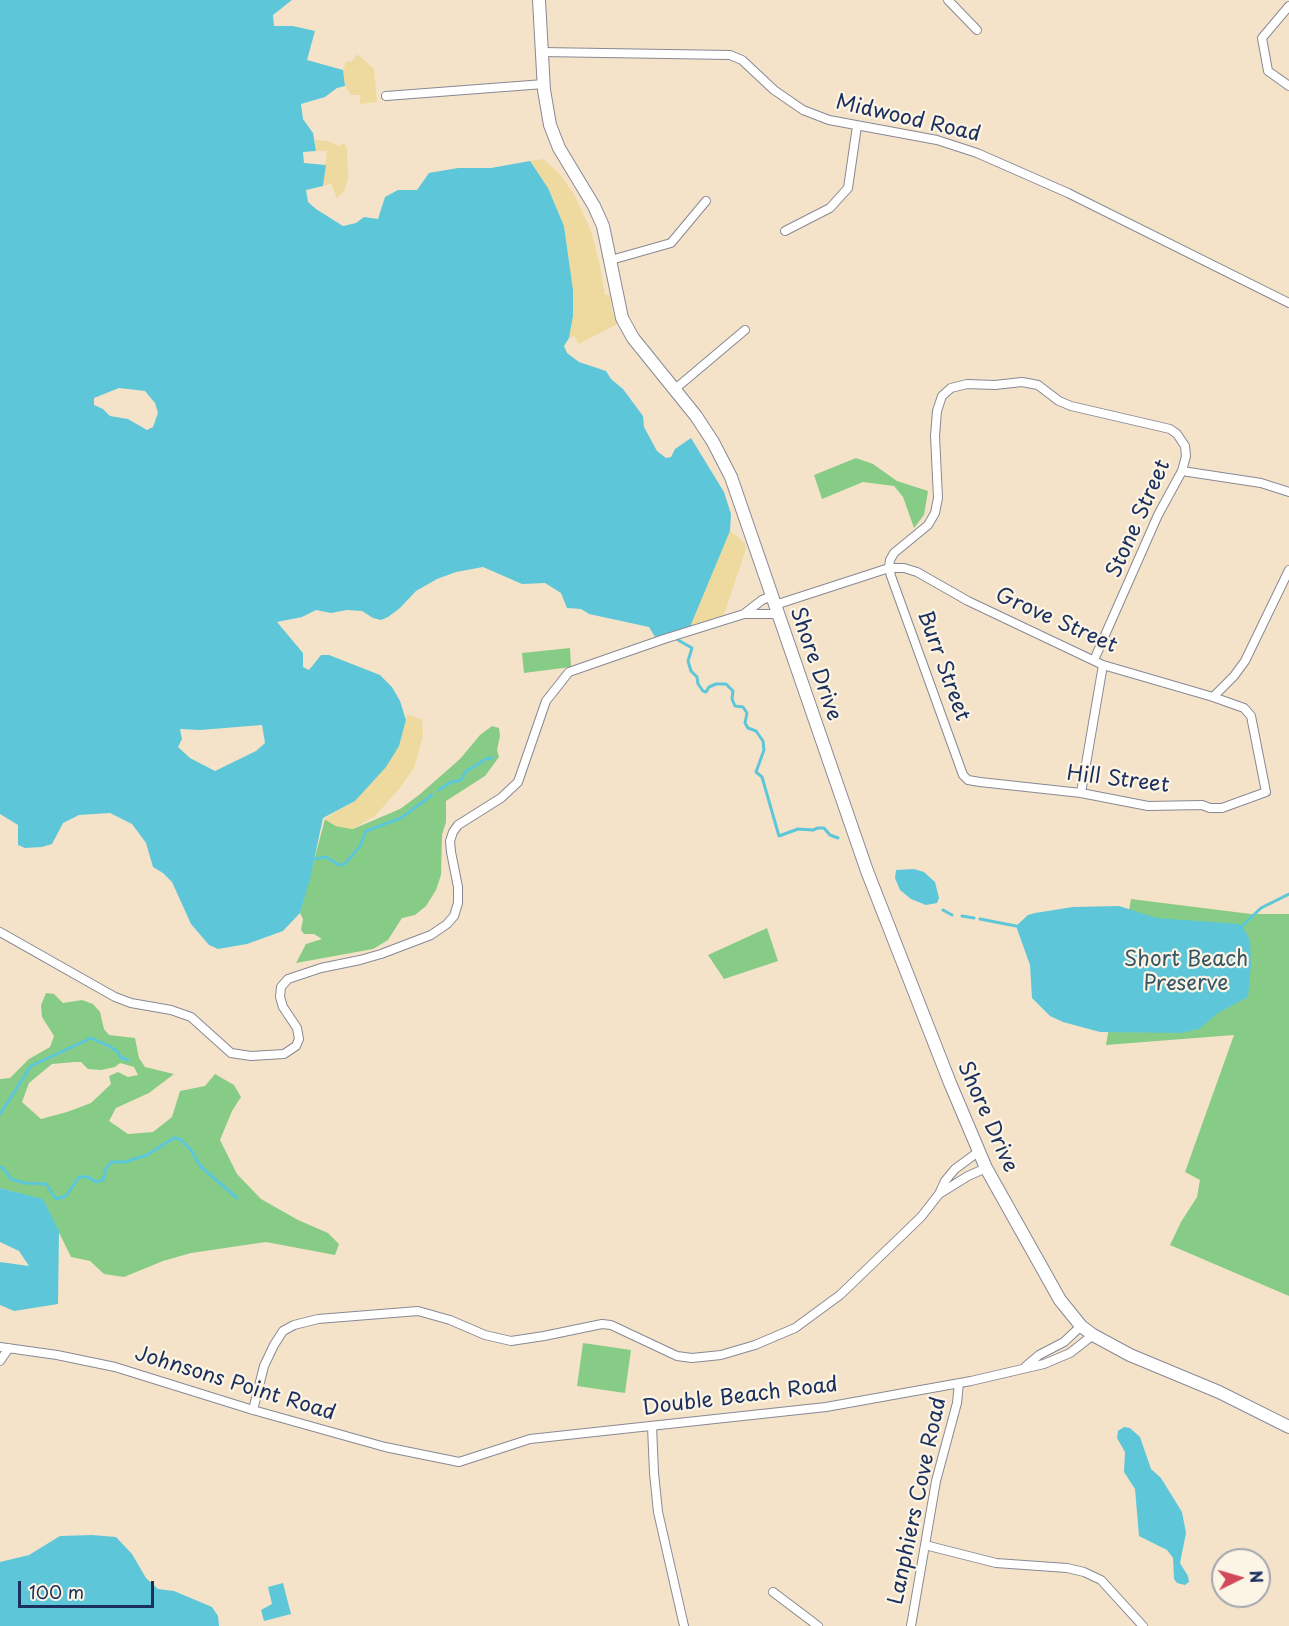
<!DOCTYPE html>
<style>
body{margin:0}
#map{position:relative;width:1289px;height:1626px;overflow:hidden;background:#f5e3c9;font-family:"Playpen Sans",sans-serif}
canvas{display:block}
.north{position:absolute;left:1211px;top:1548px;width:60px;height:60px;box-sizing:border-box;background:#fcf5e5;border:2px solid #a2a6af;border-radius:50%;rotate:85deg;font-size:16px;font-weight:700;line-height:24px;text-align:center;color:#1b2f5e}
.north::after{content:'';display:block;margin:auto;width:21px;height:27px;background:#d1495b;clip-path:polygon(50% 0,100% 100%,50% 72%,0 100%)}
.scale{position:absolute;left:18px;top:1581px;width:136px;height:27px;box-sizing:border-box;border:3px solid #1b2f5e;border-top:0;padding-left:8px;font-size:18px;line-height:21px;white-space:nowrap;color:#1b2f5e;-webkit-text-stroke:4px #fcf5e5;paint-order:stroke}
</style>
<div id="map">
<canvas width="1289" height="1626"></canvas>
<div class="north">N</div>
<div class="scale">100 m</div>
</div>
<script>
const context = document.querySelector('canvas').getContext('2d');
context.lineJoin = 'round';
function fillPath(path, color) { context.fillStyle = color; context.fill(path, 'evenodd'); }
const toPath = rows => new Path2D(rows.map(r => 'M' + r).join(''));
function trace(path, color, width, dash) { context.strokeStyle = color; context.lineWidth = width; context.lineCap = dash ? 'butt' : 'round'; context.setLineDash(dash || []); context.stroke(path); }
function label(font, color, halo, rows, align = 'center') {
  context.font = font + ' "Playpen Sans",sans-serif'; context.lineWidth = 4.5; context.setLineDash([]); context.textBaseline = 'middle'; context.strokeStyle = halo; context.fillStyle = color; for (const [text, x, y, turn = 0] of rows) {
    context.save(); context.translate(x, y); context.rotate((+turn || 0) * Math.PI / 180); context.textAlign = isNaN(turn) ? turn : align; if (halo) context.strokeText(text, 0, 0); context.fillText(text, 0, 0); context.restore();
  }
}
fillPath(toPath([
 [856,458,873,464,897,481,928,491,924,515,914,528,903,497,894,486,863,482,822,499,814,475],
 [570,648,571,667,524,673,522,653],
 [492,726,499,728,500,736,497,750,499,757,485,776,446,801,446,822,442,835,441,875,436,890,426,906,415,915,402,918,388,940,373,949,296,963,306,944,322,939,314,934,304,934,301,930,303,919,300,913,325,819,336,826,353,829,400,809,419,795,460,759,480,735],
 [1131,899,1251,914,1289,914,1289,1296,1170,1245,1181,1222,1197,1197,1200,1180,1185,1172,1234,1035,1106,1045],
 [767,928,778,961,724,979,708,955],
 [46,993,54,994,63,1003,82,1000,93,1004,100,1012,104,1029,109,1035,135,1038,139,1058,145,1067,174,1074,149,1093,116,1108,109,1121,128,1134,153,1132,172,1117,180,1091,205,1086,215,1074,234,1085,241,1097,232,1111,220,1140,237,1174,261,1199,298,1220,328,1233,339,1244,335,1255,266,1242,191,1253,163,1261,124,1277,104,1274,90,1261,71,1257,43,1200,0,1188,0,1079,10,1078,29,1059,50,1047,54,1036,42,1017,41,1005],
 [75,1062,81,1062,88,1069,101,1070,115,1067,120,1063,134,1067,138,1075,128,1077,118,1072,109,1076,111,1084,91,1103,67,1112,41,1119,22,1102,29,1083,52,1064],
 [583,1343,631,1350,625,1393,577,1386]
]), '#87cc86');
fillPath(toPath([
 [357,54,374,69,377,102,360,104,360,95,351,95,345,86,343,70,346,62,352,61],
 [315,140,328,141,339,146,344,143,347,148,348,179,344,191,337,198,331,183,323,186,327,151,316,151],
 [543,159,558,172,574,194,591,231,599,261,605,295,610,295,612,311,617,324,579,344,574,336,569,338,573,316,573,290,564,226,548,188,530,161],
 [730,531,745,543,746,549,723,617,690,627],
 [407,714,422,720,423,736,414,768,400,788,375,816,353,829,336,826,324,819,355,801,406,720]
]), '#eeda9e');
fillPath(toPath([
 [0,0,292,0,273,15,274,26,293,26,315,31,307,60,343,70,345,86,337,88,325,97,301,104,303,119,313,133,316,151,303,152,304,163,326,165,323,186,306,190,308,202,316,209,343,226,356,223,364,217,378,219,385,197,398,190,417,190,429,173,458,168,491,168,530,161,548,188,564,226,573,290,573,316,569,338,564,346,567,353,579,362,606,371,611,379,623,389,643,416,644,427,657,451,666,458,671,457,675,449,691,438,724,492,731,514,730,531,690,627,655,637,649,627,589,614,581,609,567,608,561,593,545,583,522,584,483,567,456,572,437,579,416,591,400,608,388,617,381,620,373,618,362,611,347,610,331,613,316,610,302,617,277,622,303,653,303,667,309,670,321,655,329,655,380,675,392,687,400,701,406,720,399,746,386,767,355,801,323,818,310,879,300,913,283,931,247,944,218,949,209,945,191,924,172,882,163,873,153,867,146,843,132,824,110,813,79,815,63,823,52,844,42,847,25,848,18,845,18,825,0,814],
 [119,388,145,391,155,403,158,413,153,427,147,430,128,419,110,416,103,409,94,405,94,398],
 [262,725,265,743,256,751,215,771,190,758,178,747,182,739,180,729,200,730],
 [914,869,924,872,935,882,939,898,937,903,926,905,911,899,900,890,895,878,896,870],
 [1119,906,1157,918,1239,924,1242,926,1250,940,1251,964,1248,997,1218,1013,1199,1029,1181,1033,1100,1032,1063,1022,1050,1016,1032,998,1030,965,1016,926,1028,915,1035,913,1073,907],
 [0,1188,43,1199,59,1231,58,1304,14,1311,0,1305,0,1262,29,1266,19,1251,0,1242],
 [1124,1427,1130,1428,1140,1437,1151,1469,1161,1478,1182,1512,1186,1533,1180,1563,1188,1576,1189,1582,1185,1585,1177,1583,1174,1579,1173,1558,1167,1550,1139,1536,1135,1489,1124,1472,1125,1452,1117,1438,1118,1431],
 [92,1535,116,1537,132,1554,146,1578,158,1589,174,1591,212,1607,218,1616,219,1626,0,1626,0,1562,29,1555,60,1536],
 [283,1583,291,1614,264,1621,261,1610,272,1604,268,1587]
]), '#5dc7d9');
trace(toPath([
 [678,640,692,648,688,661,691,671,697,677,698,684,703,691,706,692,709,687,716,684,726,684,733,691,732,699,735,706,743,707,747,713,745,723,748,728,756,731,763,741,764,750,756,772,762,777,779,836,798,829,813,830,818,828,824,828,830,835,838,838],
 [439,790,451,782,458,781,462,779,465,772,486,759,492,758],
 [315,859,326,857,339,865,345,864,360,846,366,831,401,818,432,795],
 [943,910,952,915],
 [962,916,974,918],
 [980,919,1016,926],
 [1242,926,1261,908,1289,894],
 [0,1114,31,1066,91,1038,109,1046,118,1052,120,1057,128,1060],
 [0,1167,3,1168,11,1179,25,1183,46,1184,56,1199,66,1196,79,1177,88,1177,96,1182,103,1180,106,1169,111,1162,125,1162,147,1155,174,1138,180,1139,191,1150,200,1166,237,1198]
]), '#5dc7d9', 3);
const minor = toPath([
 [948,0,977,30],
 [1289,6,1262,38,1268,71,1289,86],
 [541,52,730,55,742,60,774,90,803,110,829,120,937,140,977,153,1068,193,1289,303],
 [386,96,544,84],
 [785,231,830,208,848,188,857,126],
 [611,260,671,243,706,201],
 [675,389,745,330],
 [1182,471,1261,483,1289,492],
 [775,605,889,568,904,568,917,572,968,601,1103,665,1213,697,1244,708,1251,716,1266,792,1222,808,1210,808,1202,805,1148,806,1081,793,980,782,968,780,963,775,891,576,889,568,890,560,894,553,928,525,935,513,938,498,935,436,937,411,942,396,951,388,967,384,995,385,1022,382,1038,385,1059,401,1071,406,1170,429,1177,434,1185,446,1186,456,1182,471,1158,515,1094,660],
 [744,614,778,614],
 [1213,697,1234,676,1245,661,1289,570],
 [1081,793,1103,665],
 [0,932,115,997,131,1003,171,1010,191,1017,231,1053,251,1056,284,1054,296,1046,299,1039,297,1028,283,1007,280,997,281,987,288,979,321,968,360,960,381,954,431,935,447,924,454,916,458,903,458,887,451,852,450,841,453,832,458,825,501,798,518,782,546,701,569,672,664,639,744,614,762,600,772,596],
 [939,1194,968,1176,986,1168],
 [0,1347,57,1355,115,1367,253,1410,385,1447,459,1462,530,1439,826,1407,971,1381,1044,1364,1070,1353,1093,1335],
 [0,1361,9,1348],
 [1026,1366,1039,1355,1064,1342,1081,1326],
 [253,1410,264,1366,274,1345,283,1331,294,1325,318,1319,418,1311,450,1320,485,1335,511,1341,544,1336,602,1324,611,1325,677,1356,692,1358,721,1355,755,1345,795,1328,840,1295,921,1217,939,1194,945,1181,955,1169,978,1152],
 [652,1426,654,1473,658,1512,684,1626],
 [925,1545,996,1563,1067,1568,1084,1572,1101,1580,1143,1626],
 [773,1592,818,1626],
 [911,1626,936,1481,957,1403,959,1383]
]);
const secondary = toPath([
 [539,0,544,90,550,125,559,148,594,206,603,226,622,318,633,338,696,416,713,442,731,477,867,871,950,1083,986,1168,1060,1300,1081,1326,1093,1335,1130,1355,1219,1392,1289,1427]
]);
trace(minor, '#888994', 10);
trace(secondary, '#888994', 14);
trace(minor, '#fff', 8);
trace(secondary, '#fff', 12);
label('21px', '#1b2f5e', '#fcf5e5', [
 ["Midwood Road",908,119,13],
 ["Stone Street",1139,519,-66],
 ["Grove Street",1056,621,24],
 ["Shore Drive",815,664,71],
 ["Burr Street",943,666,70],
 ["Hill Street",1118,780,7],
 ["Shore Drive",987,1117,66],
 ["Johnsons Point Road",235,1384,17],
 ["Double Beach Road",740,1397,-7],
 ["Lanphiers Cove Road",918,1501,-78]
]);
label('21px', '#365668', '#fcf5e5', [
 ["Short Beach",1186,960],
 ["Preserve",1186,984]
]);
</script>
